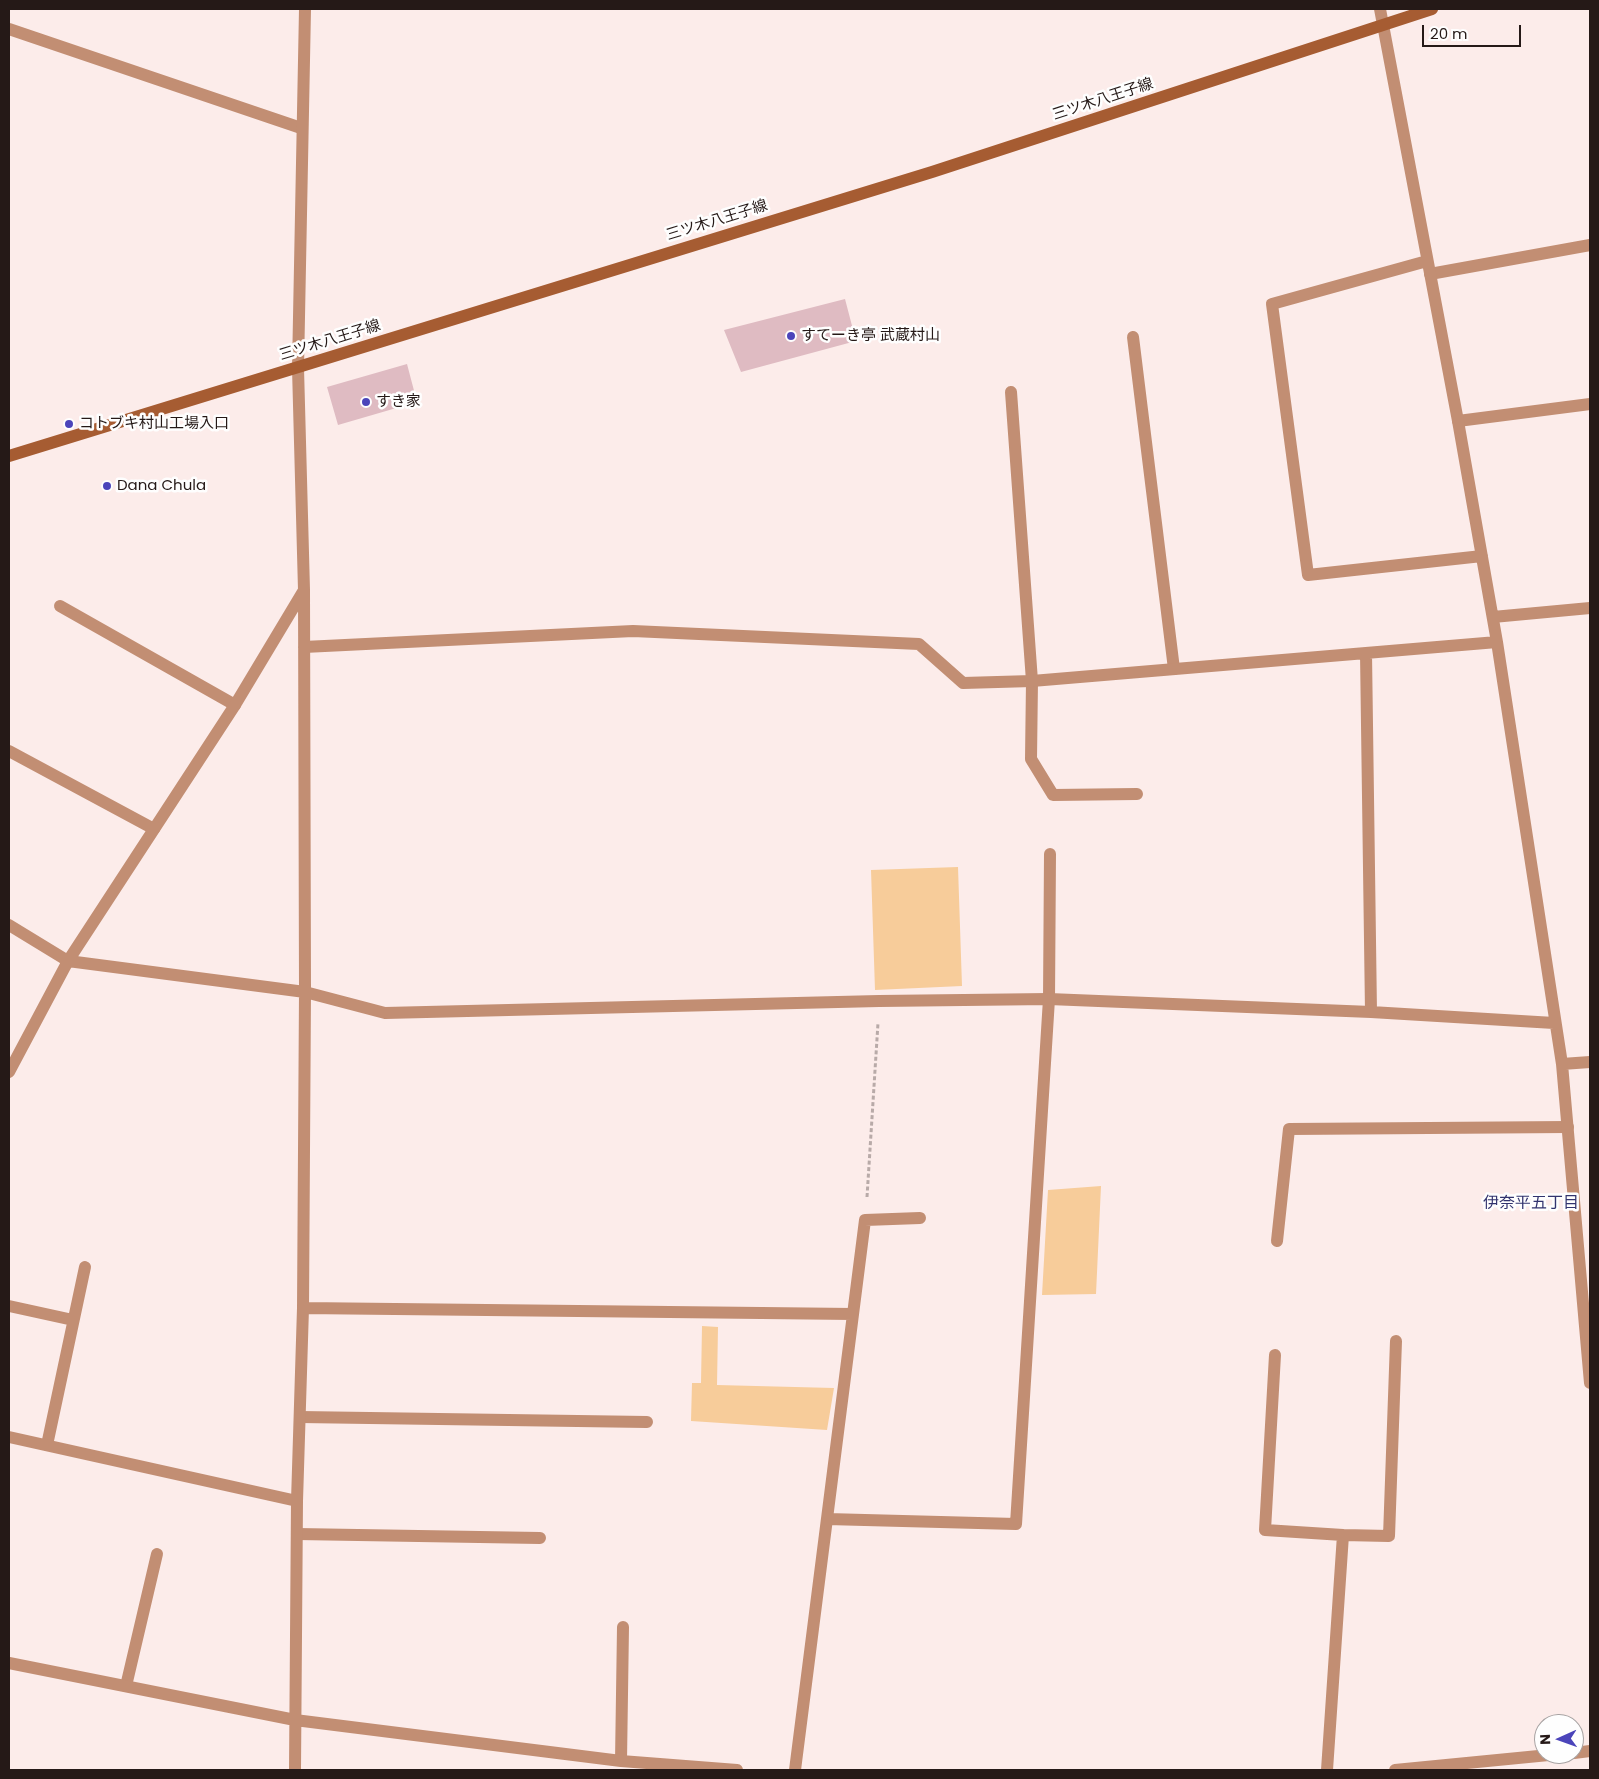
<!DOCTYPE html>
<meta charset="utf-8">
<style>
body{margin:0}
#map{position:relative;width:1599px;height:1779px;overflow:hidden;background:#fcecea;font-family:Poppins,sans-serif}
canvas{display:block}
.frame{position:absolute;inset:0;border:10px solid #251917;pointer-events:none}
.north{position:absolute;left:1534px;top:1714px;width:50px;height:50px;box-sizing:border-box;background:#fefefe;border:1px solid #a7a2a2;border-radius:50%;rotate:268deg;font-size:14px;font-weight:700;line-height:20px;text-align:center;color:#251917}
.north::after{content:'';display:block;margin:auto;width:18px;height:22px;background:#4b44ba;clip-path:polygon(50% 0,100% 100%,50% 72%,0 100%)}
.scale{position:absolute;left:1422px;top:25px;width:99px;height:22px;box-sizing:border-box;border:2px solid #251917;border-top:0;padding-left:6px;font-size:15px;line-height:18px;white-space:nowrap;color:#251917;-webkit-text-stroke:4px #fefefe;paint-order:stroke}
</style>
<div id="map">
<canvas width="1599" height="1779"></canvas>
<div class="frame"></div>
<div class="north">N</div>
<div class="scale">20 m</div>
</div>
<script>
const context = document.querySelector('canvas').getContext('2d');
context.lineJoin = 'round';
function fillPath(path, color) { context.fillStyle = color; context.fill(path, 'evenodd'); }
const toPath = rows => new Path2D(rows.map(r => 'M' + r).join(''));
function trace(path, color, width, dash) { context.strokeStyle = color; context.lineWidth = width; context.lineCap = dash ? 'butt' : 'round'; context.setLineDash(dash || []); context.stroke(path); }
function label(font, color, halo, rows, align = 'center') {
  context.font = font + ' Poppins,"Noto Sans JP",sans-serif'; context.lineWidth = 5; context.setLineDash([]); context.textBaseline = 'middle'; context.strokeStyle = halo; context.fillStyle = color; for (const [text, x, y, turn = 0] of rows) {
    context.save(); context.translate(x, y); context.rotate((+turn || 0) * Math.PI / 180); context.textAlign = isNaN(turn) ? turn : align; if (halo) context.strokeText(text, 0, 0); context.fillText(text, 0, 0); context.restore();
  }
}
fillPath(toPath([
 [958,867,962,986,875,990,871,870],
 [1101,1186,1096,1294,1042,1295,1048,1190],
 [702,1326,718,1327,717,1385,834,1388,827,1430,691,1421,692,1383,701,1383]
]), '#f7cc9a');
fillPath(toPath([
 [845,299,856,341,741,372,724,330],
 [407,364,417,402,338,425,327,387]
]), '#dfbbc2');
trace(toPath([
 [867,1197,878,1023]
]), '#b8aaa8', 3, [4, 2.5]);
trace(toPath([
 [1430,274,1590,245],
 [1133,337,1174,669],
 [1458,421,1590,404],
 [60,606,235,705],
 [1032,681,1031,759,1053,795,1137,794],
 [9,751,154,829],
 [1049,999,1050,854],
 [1277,1241,1289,1129,1568,1127],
 [9,1306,73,1320],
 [300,1417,647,1422],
 [47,1445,85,1267],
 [297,1534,540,1538],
 [126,1686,157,1554]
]), '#c28e73', 12);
trace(toPath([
 [1380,9,1458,421,1497,642,1562,1064,1590,1383],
 [9,29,301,128],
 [1427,261,1272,304,1308,575,1482,556],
 [1011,392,1032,681],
 [1493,617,1590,608],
 [304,647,633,631,919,644,963,683,1032,681,1497,642],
 [1366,653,1371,1012],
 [9,925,68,961,305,992,385,1013,879,1001,1049,999,1371,1012,1554,1023],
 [1562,1064,1590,1062],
 [9,1072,68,961,235,705,304,590],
 [303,1308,853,1314],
 [1275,1355,1265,1530,1343,1535],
 [9,1437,297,1501],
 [827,1519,1016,1524,1049,999],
 [9,1663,295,1720,621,1761,737,1770],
 [1574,1753,1590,1751],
 [621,1761,623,1627],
 [295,1770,297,1501,303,1308,305,992,304,590,298,368],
 [795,1770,865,1220,920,1218],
 [1327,1770,1343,1535,1389,1536,1396,1341],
 [1395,1770,1559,1754]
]), '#c28e73', 12);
trace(toPath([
 [298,368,305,9]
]), '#c28e73', 12);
trace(toPath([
 [9,456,932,172,1432,9]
]), '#a65c32', 12);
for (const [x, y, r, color] of [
 [791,336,5,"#4b44ba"],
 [366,402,5,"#4b44ba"],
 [69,424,5,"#4b44ba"],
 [107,486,5,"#4b44ba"]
]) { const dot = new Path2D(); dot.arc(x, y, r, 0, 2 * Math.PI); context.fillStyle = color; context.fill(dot); trace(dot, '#fefefe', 2); }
label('15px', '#251917', '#fefefe', [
 ["三ツ木八王子線",1103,100,-18],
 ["三ツ木八王子線",717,221,-17],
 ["三ツ木八王子線",330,341,-17]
]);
label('15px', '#251917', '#fefefe', [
 ["すてーき亭 武蔵村山",801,336],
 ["すき家",376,402],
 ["コトブキ村山工場入口",79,424],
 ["Dana Chula",117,486]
], 'left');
label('16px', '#32336e', '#fefefe', [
 ["伊奈平五丁目",1531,1204]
]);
</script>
